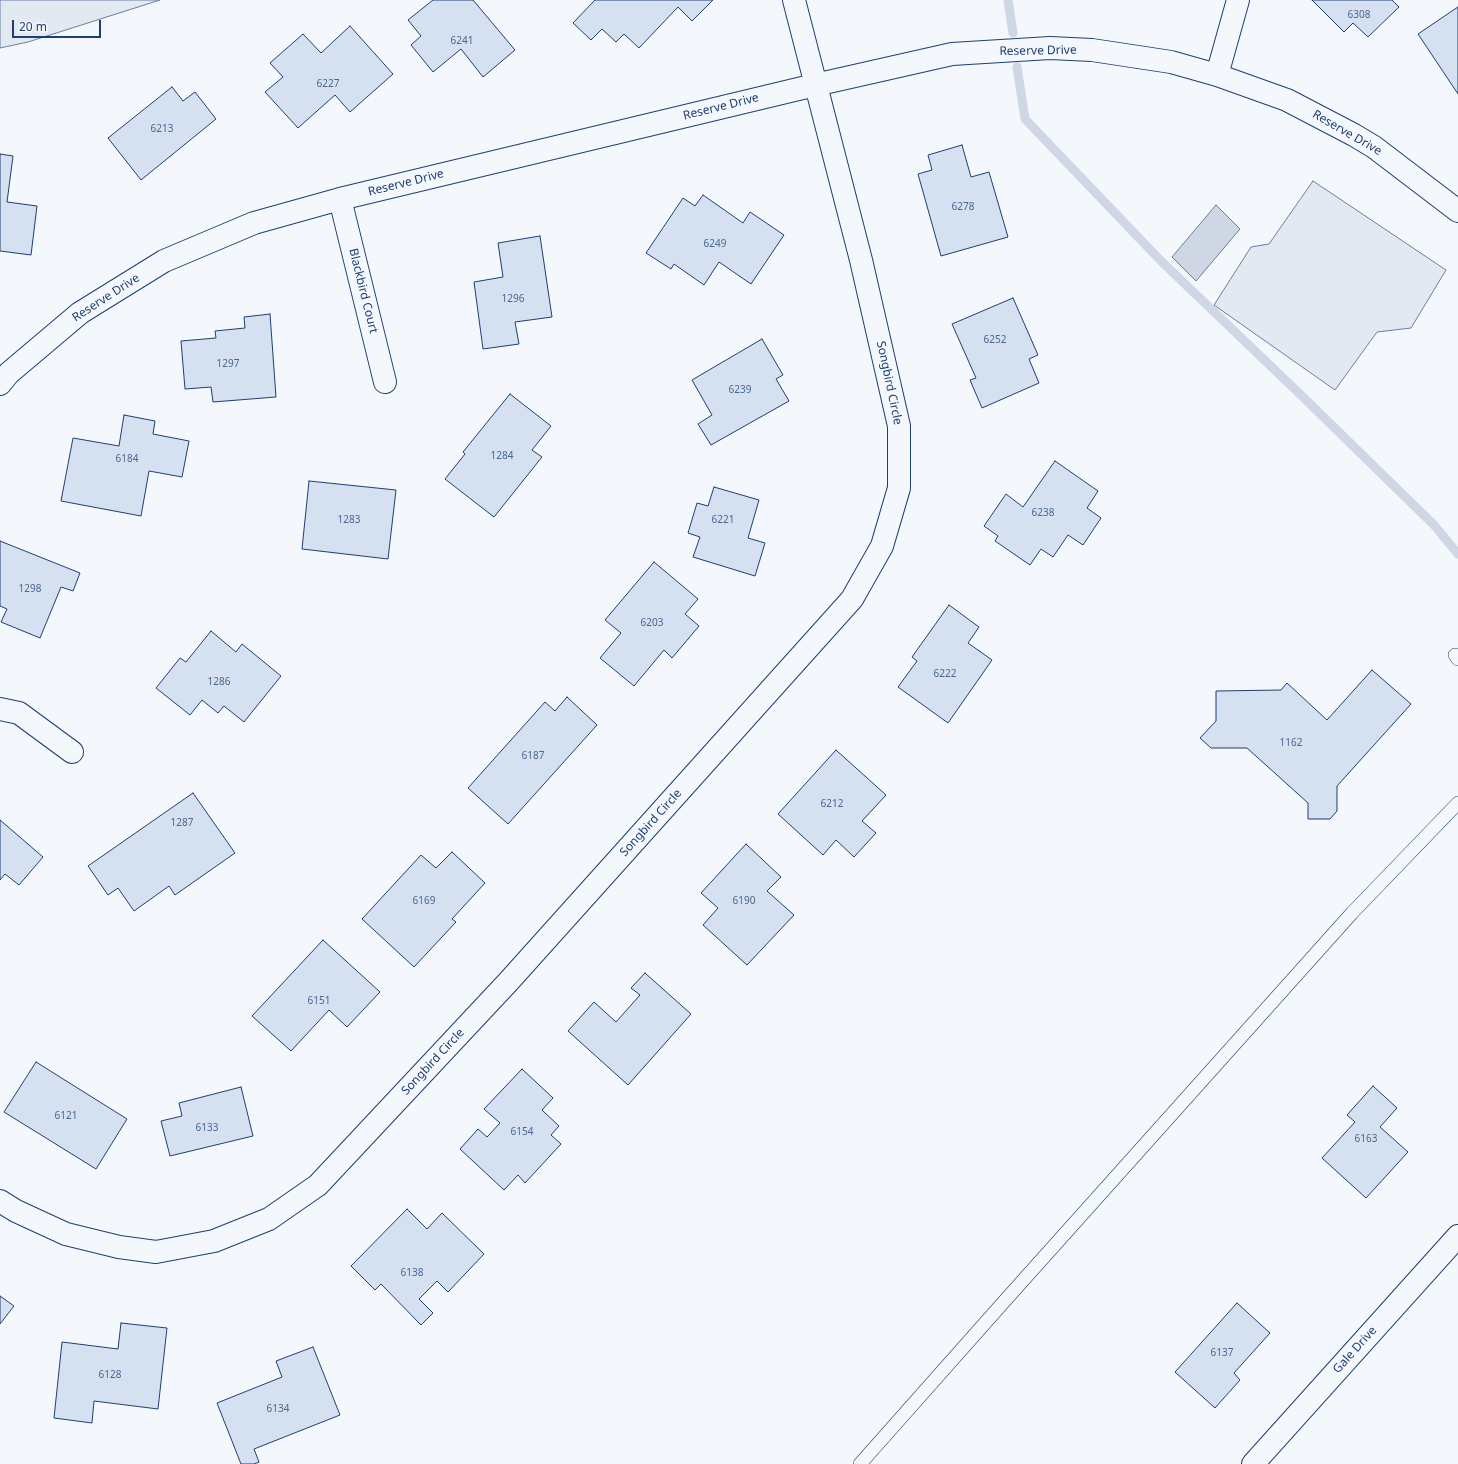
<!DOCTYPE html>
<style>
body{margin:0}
#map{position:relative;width:1458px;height:1464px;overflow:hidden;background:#f4f7fb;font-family:"Noto Sans",sans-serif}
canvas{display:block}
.scale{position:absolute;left:12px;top:20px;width:89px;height:18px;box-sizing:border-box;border:2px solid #1d3f73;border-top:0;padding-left:5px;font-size:12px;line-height:14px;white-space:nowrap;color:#1d3f73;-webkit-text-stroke:3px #f4f7fb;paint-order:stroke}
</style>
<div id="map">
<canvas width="1458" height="1464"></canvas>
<div class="scale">20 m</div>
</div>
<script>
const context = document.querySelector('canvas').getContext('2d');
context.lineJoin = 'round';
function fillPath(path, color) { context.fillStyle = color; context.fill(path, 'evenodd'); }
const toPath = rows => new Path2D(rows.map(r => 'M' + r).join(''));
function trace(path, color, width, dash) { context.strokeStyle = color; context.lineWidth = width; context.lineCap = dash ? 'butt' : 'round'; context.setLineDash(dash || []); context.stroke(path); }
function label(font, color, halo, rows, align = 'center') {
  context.font = font + ' "Noto Sans",sans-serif'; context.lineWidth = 3; context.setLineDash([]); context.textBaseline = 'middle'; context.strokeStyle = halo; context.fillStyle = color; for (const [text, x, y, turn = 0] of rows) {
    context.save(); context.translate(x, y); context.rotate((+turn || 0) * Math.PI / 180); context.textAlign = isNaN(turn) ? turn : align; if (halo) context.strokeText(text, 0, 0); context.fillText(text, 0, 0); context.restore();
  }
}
const green = toPath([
 [0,0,160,0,28,42,0,48,0,0],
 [1313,181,1446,270,1411,328,1377,332,1335,390,1214,305,1251,247,1269,244,1313,181]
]);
fillPath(green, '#e3e9f0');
trace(green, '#687fa3', 1);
const water = toPath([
 [1216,205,1240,229,1196,281,1172,257,1216,205]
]);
fillPath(water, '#cfd7e4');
trace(water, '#687fa3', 1);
trace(toPath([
 [1008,0,1013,33],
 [1017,67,1025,119,1161,261,1303,397,1434,525,1458,554]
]), '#cfd7e4', 9);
const building = toPath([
 [433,0,473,0,515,50,483,77,461,49,433,72,411,45,421,36,408,20,433,0],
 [595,0,713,0,692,21,678,7,639,48,624,34,616,42,602,29,591,40,573,23,595,0],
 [1312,0,1392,0,1399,7,1368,37,1353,23,1344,32,1312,0],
 [1458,7,1458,94,1418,34,1458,7],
 [350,26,393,74,350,112,335,95,298,128,265,92,283,77,270,63,303,34,321,53,350,26],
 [172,87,183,101,195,92,216,119,141,180,108,138,172,87],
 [962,145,971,177,989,172,1008,237,941,256,918,174,932,170,928,155,962,145],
 [0,154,13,156,7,202,37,206,31,255,0,251,0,154],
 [703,195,743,223,750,212,784,235,751,284,719,262,704,285,674,264,671,269,646,253,683,198,695,206,703,195],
 [540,236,552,317,515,322,519,344,483,349,474,282,503,277,498,243,540,236],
 [1013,298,1038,355,1029,359,1039,383,982,408,970,380,976,378,952,324,1013,298],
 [270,314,276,397,213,402,211,387,185,389,181,341,216,338,215,331,245,328,244,317,270,314],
 [762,339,783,375,776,379,789,401,711,445,698,424,712,415,692,380,762,339],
 [510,394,551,426,532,450,542,457,494,517,445,479,465,454,463,452,510,394],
 [124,415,155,421,153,434,189,441,182,477,149,471,141,516,61,501,73,438,119,446,124,415],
 [1055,461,1098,491,1087,508,1101,518,1083,545,1068,535,1053,557,1041,549,1030,565,995,541,998,536,984,526,1006,494,1023,507,1055,461],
 [309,481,396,490,388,559,302,549,309,481],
 [714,487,759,500,748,538,765,543,755,576,693,557,700,537,688,533,697,503,708,506,714,487],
 [0,541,80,573,73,591,61,587,40,638,1,622,7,609,0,606,0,541],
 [654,562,698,599,685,614,699,626,672,658,664,650,634,686,600,658,621,633,605,620,654,562],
 [949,605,979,627,968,643,992,660,948,723,898,687,917,661,912,657,949,605],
 [211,631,236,652,242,644,281,676,244,722,224,706,218,713,202,700,190,715,156,688,180,658,186,662,211,631],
 [1372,670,1411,704,1337,786,1337,811,1330,819,1308,819,1308,803,1247,748,1211,748,1200,738,1216,721,1216,691,1281,690,1287,683,1327,720,1372,670],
 [567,697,597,725,508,824,468,788,545,702,555,711,567,697],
 [836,750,886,795,862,821,876,833,854,857,836,840,823,855,778,814,836,750],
 [193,793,235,853,175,895,169,886,134,911,118,888,108,895,88,866,193,793],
 [0,820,43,857,19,885,5,874,0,880,0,820],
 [746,844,781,877,767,891,794,915,747,965,703,925,718,908,701,893,746,844],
 [452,852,485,883,452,919,456,922,414,967,362,919,421,855,436,868,452,852],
 [323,940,380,992,347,1027,329,1010,291,1051,252,1016,323,940],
 [645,973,691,1014,628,1085,568,1031,594,1002,616,1022,640,995,631,988,645,973],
 [36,1062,127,1119,96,1169,4,1112,36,1062],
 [522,1069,553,1098,542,1110,559,1126,551,1135,561,1144,525,1183,518,1175,504,1190,460,1149,478,1129,487,1137,500,1123,484,1109,522,1069],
 [1373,1086,1397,1108,1380,1127,1408,1152,1366,1198,1322,1158,1355,1122,1347,1115,1373,1086],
 [241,1087,253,1136,170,1156,161,1121,182,1116,179,1103,241,1087],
 [407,1209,427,1229,442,1213,484,1254,448,1292,437,1281,419,1299,433,1313,421,1325,381,1284,375,1290,351,1266,407,1209],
 [0,1296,14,1306,0,1324,0,1296],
 [1237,1303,1270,1333,1234,1373,1240,1380,1215,1408,1175,1372,1237,1303],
 [121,1323,167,1328,158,1409,94,1401,92,1423,54,1418,62,1342,118,1349,121,1323],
 [313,1347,340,1415,254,1449,259,1462,254,1464,241,1464,217,1403,282,1377,276,1361,313,1347]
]);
fillPath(building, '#d5e0f0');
trace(building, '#1d3f73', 1);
const lane = toPath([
 [1455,655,1458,659],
 [860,1464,1001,1305,1352,913,1458,803]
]);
const street = toPath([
 [1217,75,1238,0],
 [340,199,385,382],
 [0,384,9,373,80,313,164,261,254,223,340,199,815,85,952,54,1050,48,1092,50,1171,62,1217,75,1287,100,1354,135,1374,147,1458,211],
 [0,709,19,713,72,752],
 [0,1201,16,1211,66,1234,119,1247,156,1252,214,1241,269,1219,318,1185,509,981,852,599,882,546,899,488,899,426,861,260,794,0],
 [1253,1464,1458,1236]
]);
trace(lane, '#1d3f73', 14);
trace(street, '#1d3f73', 24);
trace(lane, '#f4f7fb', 13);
trace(street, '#f4f7fb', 22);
label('10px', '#4b6792', null, [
 ["6308",1359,15],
 ["6241",462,41],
 ["6227",328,84],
 ["6213",162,129],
 ["6278",963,207],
 ["6249",715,244],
 ["1296",513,299],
 ["6252",995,340],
 ["1297",228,364],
 ["6239",740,390],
 ["1284",502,456],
 ["6184",127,459],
 ["6238",1043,513],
 ["1283",349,520],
 ["6221",723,520],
 ["1298",30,589],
 ["6203",652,623],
 ["6222",945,674],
 ["1286",219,682],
 ["1162",1291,743],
 ["6187",533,756],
 ["6212",832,804],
 ["1287",182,823],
 ["6169",424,901],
 ["6190",744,901],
 ["6151",319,1001],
 ["6121",66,1116],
 ["6133",207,1128],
 ["6154",522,1132],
 ["6163",1366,1139],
 ["6138",412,1273],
 ["6137",1222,1353],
 ["6128",110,1375],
 ["6134",278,1409]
]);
label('12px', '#1d3f73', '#f4f7fb', [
 ["Reserve Drive",1038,51,-1],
 ["Reserve Drive",721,107,-14],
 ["Reserve Drive",1347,133,30],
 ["Reserve Drive",406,183,-14],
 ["Blackbird Court",363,291,76],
 ["Reserve Drive",106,298,-33],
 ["Songbird Circle",889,383,78],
 ["Songbird Circle",651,823,-48],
 ["Songbird Circle",433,1062,-47],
 ["Gale Drive",1355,1350,-48]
]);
</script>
